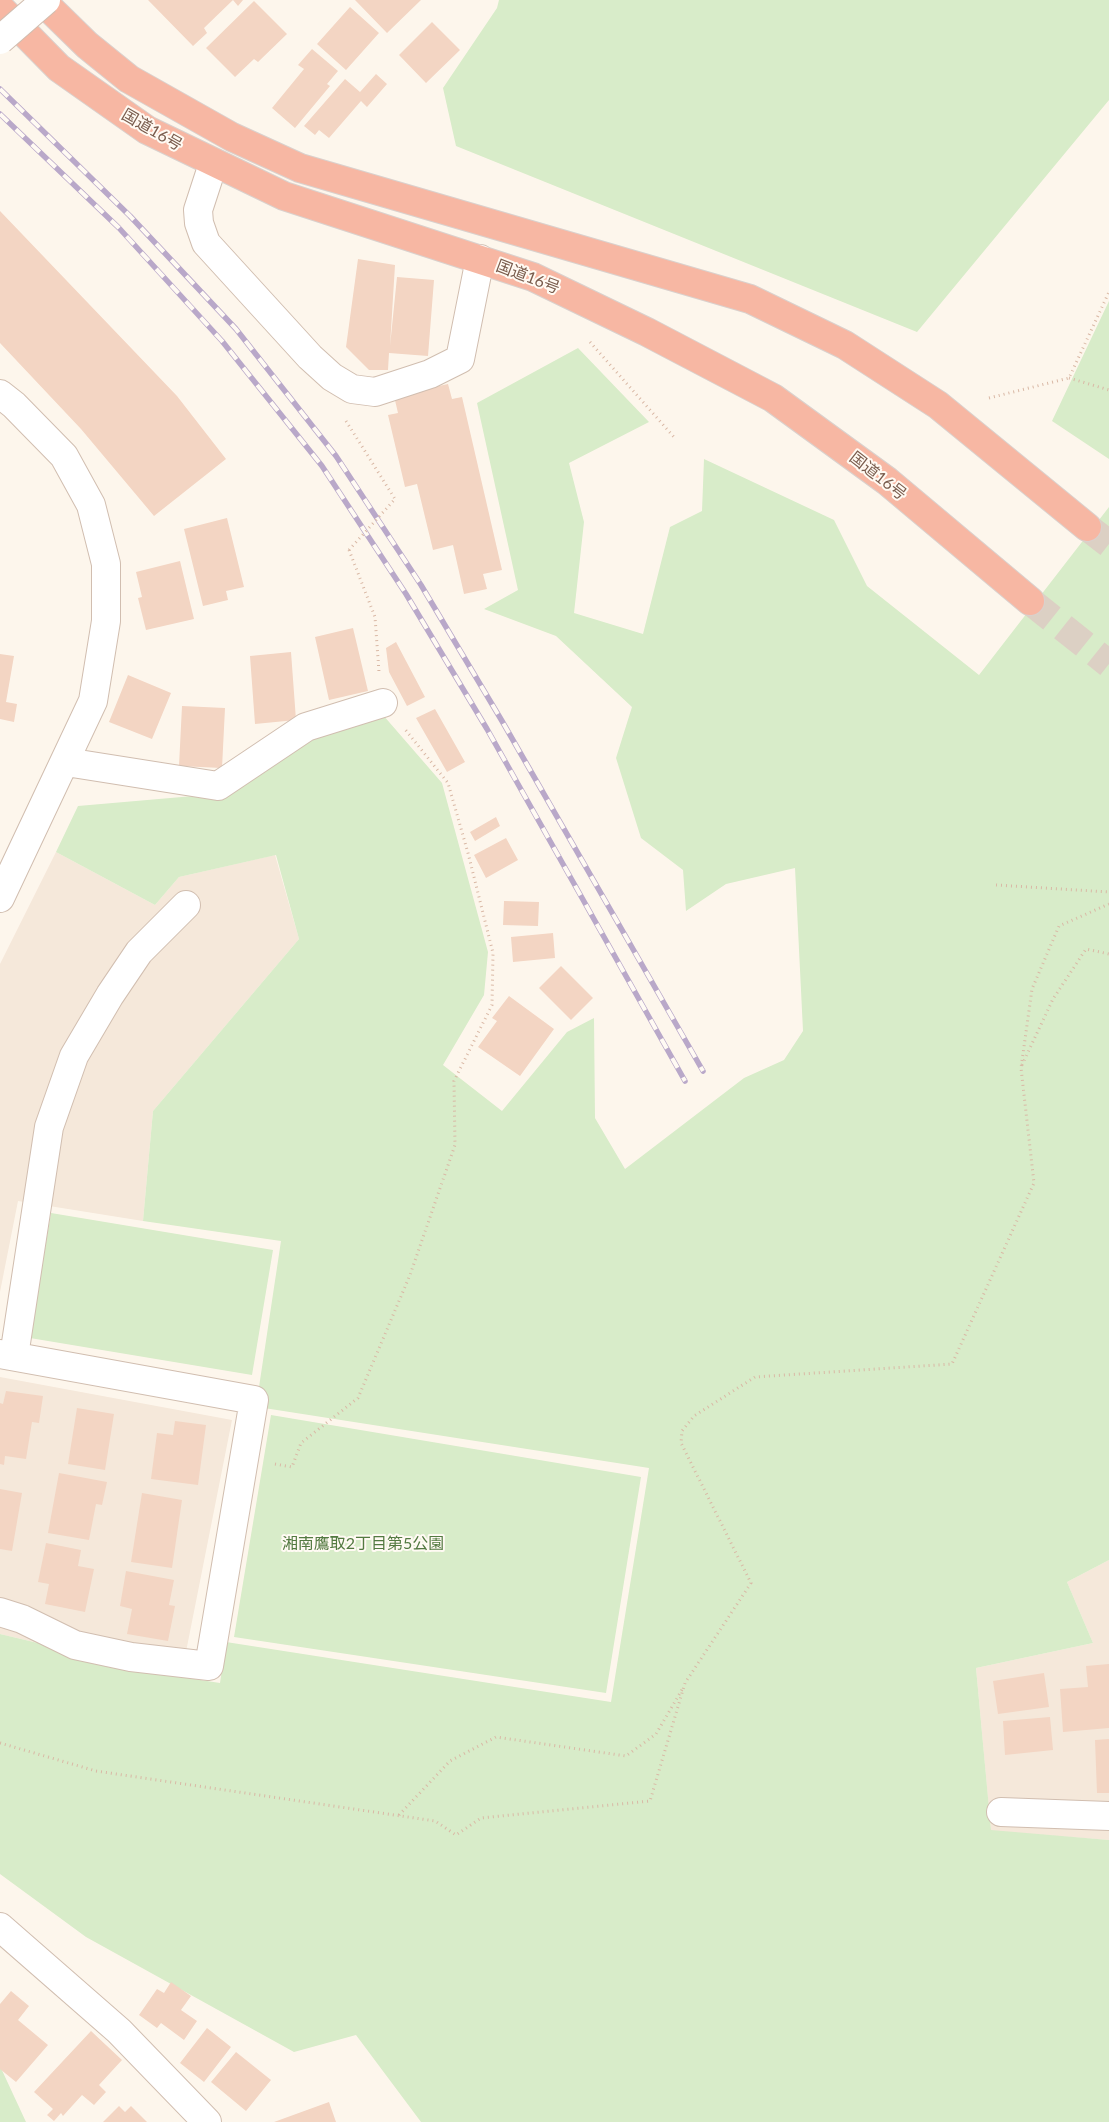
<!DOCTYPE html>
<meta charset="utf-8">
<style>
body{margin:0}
canvas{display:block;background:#fdf6ec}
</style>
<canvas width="1109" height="2122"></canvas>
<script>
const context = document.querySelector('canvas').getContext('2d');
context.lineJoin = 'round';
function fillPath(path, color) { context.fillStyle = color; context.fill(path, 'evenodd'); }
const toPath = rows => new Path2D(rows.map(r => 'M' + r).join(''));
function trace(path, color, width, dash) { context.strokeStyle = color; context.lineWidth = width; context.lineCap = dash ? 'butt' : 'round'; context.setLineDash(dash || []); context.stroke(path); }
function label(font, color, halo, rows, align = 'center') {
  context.font = font + ' Lato,"Noto Sans JP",sans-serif'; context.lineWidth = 4; context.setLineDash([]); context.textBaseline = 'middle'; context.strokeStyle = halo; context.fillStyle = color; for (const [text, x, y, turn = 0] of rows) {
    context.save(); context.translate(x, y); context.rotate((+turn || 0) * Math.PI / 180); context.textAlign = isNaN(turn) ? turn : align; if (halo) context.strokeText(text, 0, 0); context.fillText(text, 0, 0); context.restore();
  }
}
fillPath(toPath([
 [56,852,155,905,179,877,275,855,299,939,153,1111,143,1221,18,1201,0,1292,0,964],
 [0,1377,232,1420,181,1677,0,1634],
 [1109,1560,1109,1840,991,1831,976,1668,1093,1643,1067,1582]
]), '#f5e8da');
fillPath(toPath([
 [499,0,1109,0,1109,100,917,332,456,146,443,88,497,8],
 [1109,301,1109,459,1052,421],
 [578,348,649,422,569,463,584,522,574,613,643,634,670,527,702,511,704,459,834,520,867,586,979,675,1109,507,1109,1560,1067,1582,1093,1643,976,1668,991,1830,1109,1840,1109,2122,421,2122,356,2035,294,2052,86,1937,0,1874,0,1634,181,1677,220,1683,226,1642,611,1702,649,1468,264,1408,259,1387,281,1241,143,1221,153,1111,299,939,276,855,179,877,155,905,56,852,78,806,228,793,310,740,383,715,442,783,488,952,484,995,443,1065,502,1111,567,1032,594,1018,595,1118,625,1169,744,1078,784,1060,803,1031,795,868,726,884,686,911,683,870,641,838,616,758,632,707,556,636,484,609,518,590,477,403],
 [51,1213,273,1250,252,1375,30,1338],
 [271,1415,641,1477,606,1693,234,1637],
 [0,2066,26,2122,0,2122]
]), '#d8ecc9');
fillPath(toPath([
 [148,0,243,0,238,6,233,0,204,28,207,33,193,46],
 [355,0,421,0,387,33],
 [254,1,287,34,258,62,254,59,235,77,206,48],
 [350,7,379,33,346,70,317,44],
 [432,22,460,50,426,83,399,55],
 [312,49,338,71,327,84,330,86,295,128,272,108,304,69,298,65],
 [376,74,387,84,367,107,361,101,329,138,319,130,315,135,304,126,345,79,360,92],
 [0,211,177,396,226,459,154,516,81,429,0,343],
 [358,259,395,265,390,346,397,277,434,280,428,356,389,353,388,370,369,370,346,347],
 [448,384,452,399,462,397,502,570,483,574,487,589,464,594,453,545,433,550,417,484,405,487,388,415,398,413,394,396],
 [227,518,244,587,226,591,228,600,203,606,184,529],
 [180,561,194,619,146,630,138,598,142,597,136,572],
 [353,628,368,691,329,700,315,637],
 [396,642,425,697,407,706,389,672,386,648],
 [291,652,296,720,255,724,250,656],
 [0,654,14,656,6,702,17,704,14,722,0,719],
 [128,675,171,693,152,739,109,722],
 [182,706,225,708,222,768,179,766],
 [435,709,465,762,447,772,416,718],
 [496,817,500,826,475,841,470,832],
 [506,838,518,860,486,878,474,855],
 [504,901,539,902,538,926,503,925],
 [553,933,555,958,513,962,511,937],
 [561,966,593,998,571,1020,539,988],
 [509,996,554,1029,520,1076,478,1047,497,1021,492,1018],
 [6,1391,43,1396,39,1423,32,1422,26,1459,5,1456,4,1465,0,1464,0,1403,3,1404],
 [77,1408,114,1414,105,1470,68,1464],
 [175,1421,206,1425,198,1485,151,1479,157,1433,173,1435],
 [59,1473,107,1482,102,1505,96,1504,89,1540,48,1533],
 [0,1489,22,1493,12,1551,0,1549],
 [142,1493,182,1500,172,1568,131,1562],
 [46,1543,81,1550,78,1566,94,1569,85,1612,45,1604,49,1584,38,1582],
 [126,1571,174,1580,169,1605,175,1606,168,1641,127,1634,132,1609,120,1606],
 [1109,1664,1109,1728,1063,1732,1060,1689,1088,1687,1086,1666],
 [1044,1673,1049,1707,998,1714,993,1681],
 [1050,1717,1053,1750,1005,1755,1003,1721],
 [1109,1739,1109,1793,1097,1793,1095,1740],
 [171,1982,191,1996,181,2010,197,2021,184,2040,161,2023,157,2028,139,2015,157,1989,164,1993],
 [11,1991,29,2006,18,2020,48,2045,16,2082,0,2069,0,2004],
 [207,2028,231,2047,204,2082,180,2063],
 [91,2031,122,2060,99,2085,106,2092,94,2105,82,2095,63,2116,61,2113,54,2121,47,2115,53,2109,34,2092],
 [236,2052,271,2080,246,2111,211,2082],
 [329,2102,336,2122,274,2122],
 [119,2106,125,2112,131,2106,147,2122,103,2122]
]), '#f3d5c3');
trace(toPath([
 [1087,527,1109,544],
 [1030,601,1109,664]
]), '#dcd0c4', 28, [28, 14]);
const minor = toPath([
 [213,164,198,210,199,223,206,243,310,357,332,377,352,389,375,392,430,374,460,359,480,259],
 [0,394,14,405,64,456,91,505,106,564,106,621,93,701,0,898],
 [66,762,218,786,306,727,383,703],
 [0,1354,254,1400,209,1666,131,1657,75,1645,22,1619,0,1612],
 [14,1356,49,1127,74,1056,110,995,139,952,186,905],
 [1001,1812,1109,1816],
 [0,1927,119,2031,207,2122]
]);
const highway = toPath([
 [41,0,87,45,129,79,232,137,300,168,750,299,845,345,938,405,1087,527],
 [0,8,59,68,147,130,284,196,533,277,647,332,773,398,887,481,1030,601]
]);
trace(minor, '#d1beb0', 30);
trace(highway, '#dad1cd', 30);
trace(toPath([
 [590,342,674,437],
 [1069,378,1109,390],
 [989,398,1069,378,1109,292],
 [346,421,395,499],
 [349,550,375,617,379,672],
 [996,885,1109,892],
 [1022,1065,1053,999,1086,949,1109,954],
 [275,1464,292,1467,301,1443,358,1398,410,1275,455,1145,454,1081,492,1005,493,953,468,853,448,783,404,728],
 [0,1743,96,1771,435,1821,456,1835,481,1818,650,1801,685,1683,751,1583,681,1443,682,1431,694,1416,755,1377,952,1364,1034,1183,1021,1068,1032,989,1059,926,1109,904],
 [399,1815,450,1761,496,1737,626,1756,656,1734,683,1688]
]), '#d9b8a5', 3, [1, 4]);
trace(minor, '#fff', 28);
trace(highway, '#f7b7a3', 28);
const rail = toPath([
 [0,89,130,216,236,329,336,456,421,585,502,721,703,1071],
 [0,114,119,228,222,341,322,466,406,594,487,729,685,1081]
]);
trace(rail, '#b9a8c9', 5.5);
trace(rail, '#fffaf3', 4, [11]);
const minorBridge = toPath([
 [0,40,46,0]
]);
trace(minorBridge, '#d1beb0', 30, []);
trace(toPath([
 [349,550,395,499]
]), '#d9b8a5', 3, [1, 4]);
trace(minorBridge, '#fff', 28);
label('16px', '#7a5c4d', '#fffaf3', [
 ["国道16号",152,130,30],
 ["国道16号",528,277,21],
 ["国道16号",878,476,38]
]);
label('16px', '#537a41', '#fffaf3', [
 ["湘南鷹取2丁目第5公園",363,1544]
]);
</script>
